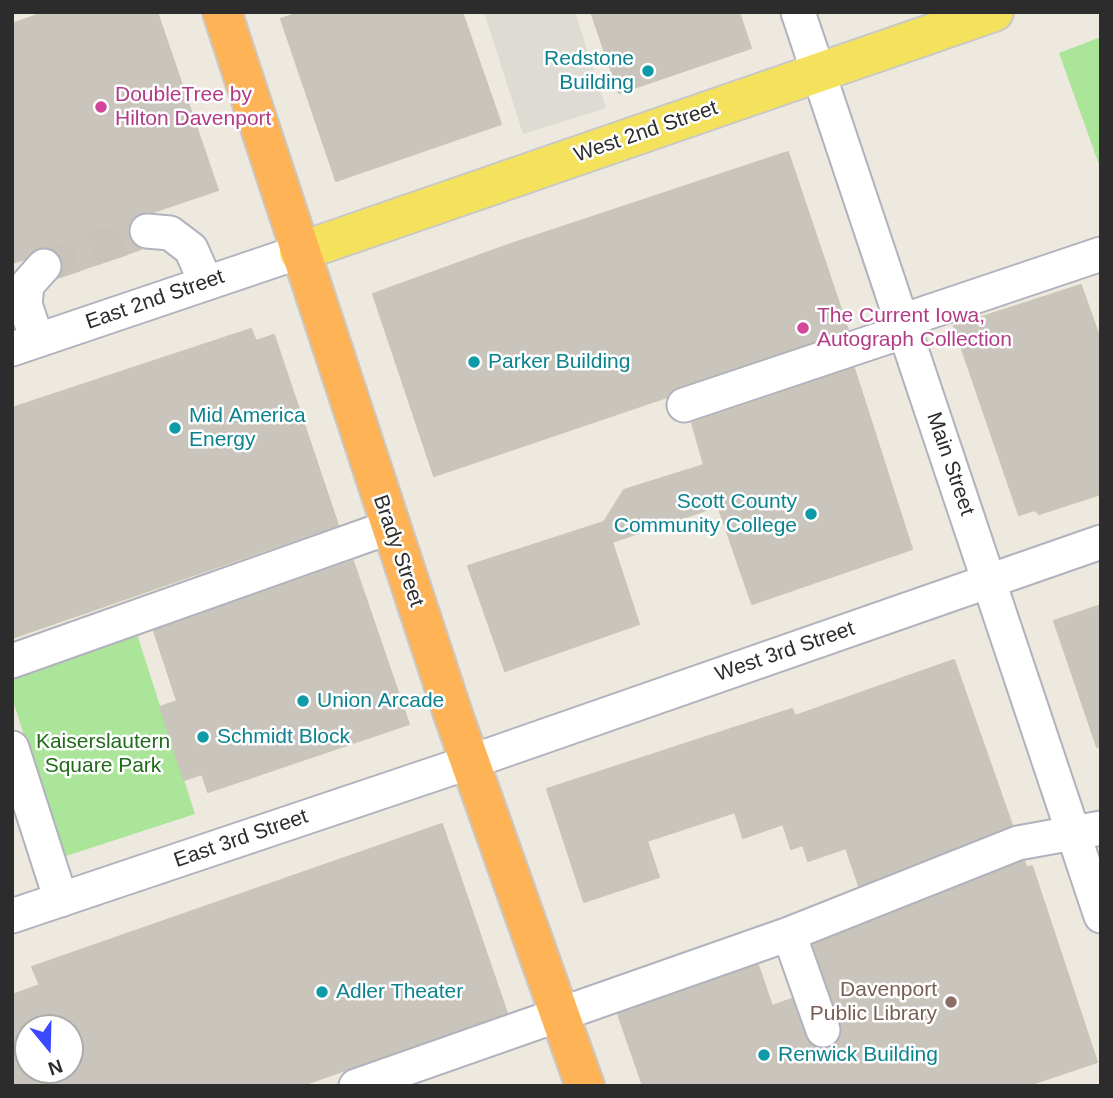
<!DOCTYPE html>
<style>
body{margin:0}
#map{position:relative;width:1113px;height:1098px;overflow:hidden;background:#eee9de;font-family:Helvetica,sans-serif}
canvas{display:block}
.frame{position:absolute;inset:0;border:14px solid #2c2c2c;pointer-events:none}
.north{position:absolute;left:14px;top:1014px;width:70px;height:70px;box-sizing:border-box;background:#fff;border:2px solid #ababab;border-radius:50%;rotate:161deg;font-size:19px;font-weight:700;line-height:28px;text-align:center;color:#2c2c2c}
.north::after{content:'';display:block;margin:auto;width:24px;height:32px;background:#3b49fe;clip-path:polygon(50% 0,100% 100%,50% 72%,0 100%)}
</style>
<div id="map">
<canvas width="1113" height="1098"></canvas>
<div class="frame"></div>
<div class="north">N</div>
</div>
<script>
const context = document.querySelector('canvas').getContext('2d');
context.lineJoin = 'round';
function fillPath(path, color) { context.fillStyle = color; context.fill(path, 'evenodd'); }
const toPath = rows => new Path2D(rows.map(r => 'M' + r).join(''));
function trace(path, color, width, dash) { context.strokeStyle = color; context.lineWidth = width; context.lineCap = dash ? 'butt' : 'round'; context.setLineDash(dash || []); context.stroke(path); }
function label(font, color, halo, rows, align = 'center') {
  context.font = font + ' Helvetica,sans-serif'; context.lineWidth = 5; context.setLineDash([]); context.textBaseline = 'middle'; context.strokeStyle = halo; context.fillStyle = color; for (const [text, x, y, turn = 0] of rows) {
    context.save(); context.translate(x, y); context.rotate((+turn || 0) * Math.PI / 180); context.textAlign = isNaN(turn) ? turn : align; if (halo) context.strokeText(text, 0, 0); context.fillText(text, 0, 0); context.restore();
  }
}
fillPath(toPath([
 [1101,37,1101,170,1059,53],
 [136,631,195,814,63,857,12,698,12,671]
]), '#aae599');
fillPath(toPath([
 [484,12,575,12,606,108,523,134]
]), '#dedbd5');
const building = toPath([
 [46,12,157,12,218,190,153,212,138,214,131,221,128,230,130,240,141,249,60,277,62,259,49,247,37,248,25,259,12,263,12,24,46,12],
 [301,12,462,12,501,124,336,181,281,19,301,12],
 [591,12,739,12,751,48,619,93,591,12],
 [788,152,848,330,678,387,667,397,434,476,373,294,511,244,788,152],
 [1081,285,1101,342,1101,494,1039,514,1035,510,1019,515,954,326,1081,285],
 [251,329,256,341,274,335,338,525,12,638,12,408,251,329],
 [854,368,912,549,752,604,718,506,612,542,639,624,505,671,468,566,604,522,624,490,704,465,692,423,854,368],
 [353,561,409,724,208,792,202,774,184,780,160,707,177,701,154,631,353,561],
 [1101,605,1101,746,1097,747,1054,621,1101,605],
 [954,660,1012,825,859,886,846,848,808,861,803,845,791,849,783,824,743,838,735,812,647,841,659,877,584,902,547,789,792,709,795,716,954,660],
 [442,824,507,1013,300,1086,12,1086,12,995,40,985,32,967,442,824],
 [28,1028,70,1028,70,1070,28,1070,28,1028],
 [1024,861,1027,868,1032,866,1097,1062,1026,1086,643,1086,618,1014,758,965,772,1006,792,999,810,1044,819,1049,830,1048,842,1034,841,1024,813,945,1024,861]
]);
fillPath(building, '#c9c5bd');
trace(building, '#c9c5b7', 2);
trace(toPath([
 [44,266,147,231]
]), '#c7c3ba', 33, [33, 17]);
const minor = toPath([
 [798,12,1101,916],
 [147,231,170,233,191,249,206,283],
 [902,321,1101,254],
 [37,340,25,304,27,285,44,266],
 [12,349,299,252],
 [684,405,905,331],
 [12,661,390,527],
 [12,748,61,900],
 [12,916,470,762,1101,542],
 [789,934,823,1030],
 [356,1086,789,934,1018,843,1101,828]
]);
const major = toPath([
 [299,252,994,12]
]);
const highway = toPath([
 [222,12,454,717,585,1086]
]);
trace(minor, '#b2b2bf', 37);
trace(major, '#c8c8c8', 42);
trace(highway, '#c8c8c8', 42);
trace(minor, '#fff', 33);
trace(major, '#f4e25d', 38);
trace(highway, '#ffb357', 38);
for (const [x, y, r, color] of [
 [648,71,7,"#0f9aa8"],
 [101,107,7,"#d1479c"],
 [803,328,7,"#d1479c"],
 [474,362,7,"#0f9aa8"],
 [175,428,7,"#0f9aa8"],
 [811,514,7,"#0f9aa8"],
 [303,701,7,"#0f9aa8"],
 [203,737,7,"#0f9aa8"],
 [322,992,7,"#0f9aa8"],
 [951,1002,7,"#8d6e63"],
 [764,1055,7,"#0f9aa8"]
]) { const dot = new Path2D(); dot.arc(x, y, r, 0, 2 * Math.PI); context.fillStyle = color; context.fill(dot); trace(dot, '#fff', 2.5); }
label('21px', '#0d838f', '#fff', [
 ["Redstone",634,59,"right"],
 ["Building",634,83,"right"],
 ["Parker Building",488,362],
 ["Mid America",189,416],
 ["Energy",189,440],
 ["Scott County",797,502,"right"],
 ["Community College",797,526,"right"],
 ["Union Arcade",317,701],
 ["Schmidt Block",217,737],
 ["Adler Theater",336,992],
 ["Renwick Building",778,1055]
], 'left');
label('21px', '#b23c85', '#fff', [
 ["DoubleTree by",115,95],
 ["Hilton Davenport",115,119],
 ["The Current Iowa,",817,316],
 ["Autograph Collection",817,340]
], 'left');
label('21px', '#2c2c2c', '#fff', [
 ["West 2nd Street",646,132,-19],
 ["East 2nd Street",155,300,-19],
 ["Main Street",950,464,71],
 ["Brady Street",398,551,71],
 ["West 3rd Street",785,652,-19],
 ["East 3rd Street",241,839,-19]
]);
label('21px', '#216b19', '#fff', [
 ["Kaiserslautern",103,742],
 ["Square Park",103,766]
]);
label('21px', '#785e54', '#fff', [
 ["Davenport",937,990],
 ["Public Library",937,1014]
], 'right');
</script>
